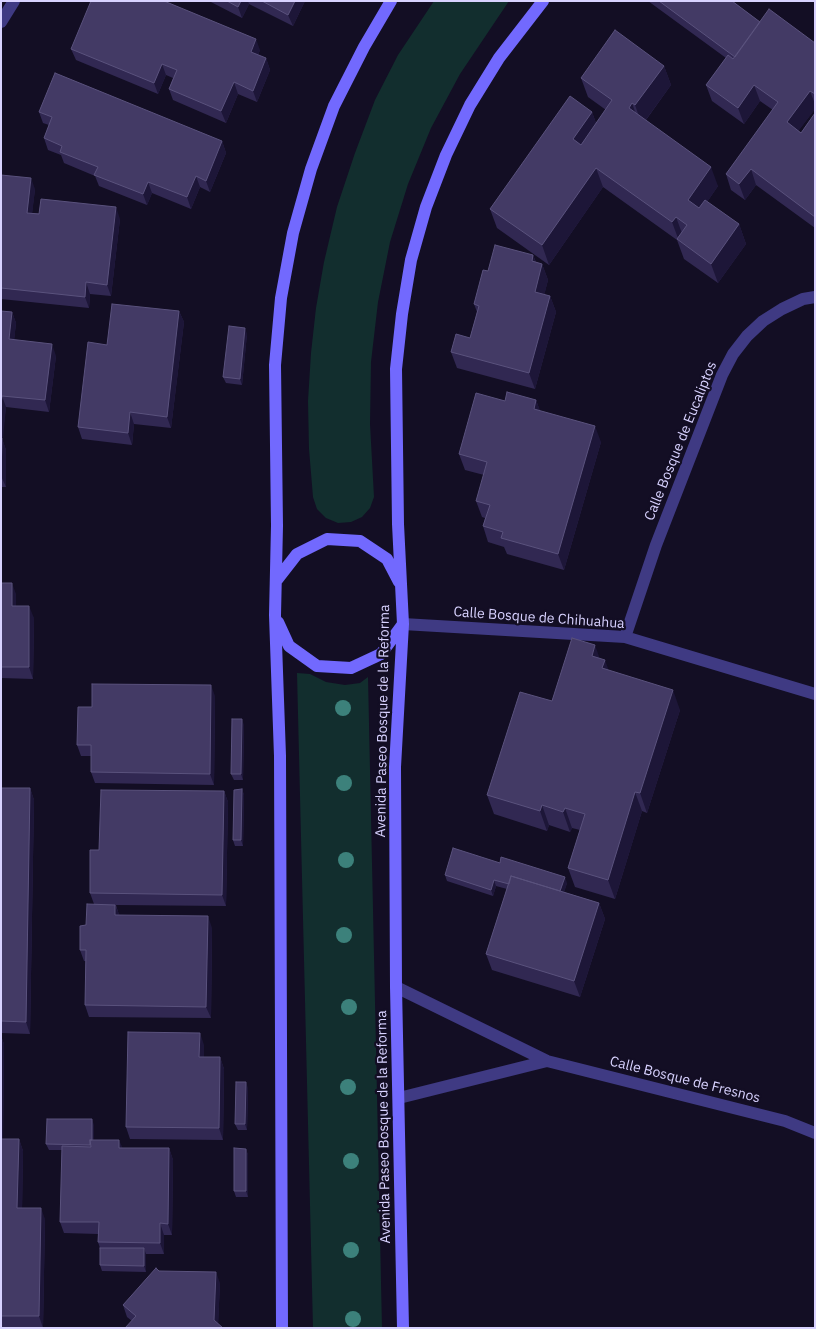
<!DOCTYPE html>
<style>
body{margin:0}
#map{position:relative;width:816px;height:1329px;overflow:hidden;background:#130e24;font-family:"IBM Plex Sans",sans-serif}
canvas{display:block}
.frame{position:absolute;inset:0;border:2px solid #d8d2ff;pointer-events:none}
</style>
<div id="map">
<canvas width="816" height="1329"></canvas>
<div class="frame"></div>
</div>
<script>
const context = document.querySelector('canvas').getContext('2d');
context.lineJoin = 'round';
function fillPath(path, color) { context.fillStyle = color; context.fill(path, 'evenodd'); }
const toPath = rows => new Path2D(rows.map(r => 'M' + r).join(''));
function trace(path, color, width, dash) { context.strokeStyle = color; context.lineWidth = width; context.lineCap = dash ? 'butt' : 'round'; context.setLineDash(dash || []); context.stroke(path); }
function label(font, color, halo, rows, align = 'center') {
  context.font = font + ' "IBM Plex Sans",sans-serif'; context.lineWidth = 4.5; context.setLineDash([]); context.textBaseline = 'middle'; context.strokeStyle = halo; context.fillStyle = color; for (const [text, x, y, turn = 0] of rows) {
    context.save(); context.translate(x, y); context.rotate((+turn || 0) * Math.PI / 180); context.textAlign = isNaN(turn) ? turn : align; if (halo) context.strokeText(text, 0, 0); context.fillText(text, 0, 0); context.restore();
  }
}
fillPath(toPath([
 [434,1,509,1,460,74,431,128,408,184,390,242,378,302,371,362,370,424,374,497,370,508,362,517,351,522,338,523,326,518,317,509,313,497,309,449,308,401,311,353,316,308,324,262,337,207,355,153,375,100,398,55],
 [297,673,310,674,326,682,345,685,360,683,368,677,382,1328,313,1328]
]), '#122e2e');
trace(toPath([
 [1,22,14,1],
 [403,624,625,637,815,694],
 [625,637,656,545,722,375,733,354,747,336,763,321,782,309,803,299,815,297],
 [396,987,547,1061,785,1121,815,1133],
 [399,1098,547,1061]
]), '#3f3a83', 12);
trace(toPath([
 [276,581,297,554,327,539,360,541,387,559,399,582],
 [278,622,289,646,317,666,351,668,381,654,403,624],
 [282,1328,280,756,275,615,277,526,275,365,281,298,293,233,311,169,334,106,364,47,391,1],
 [403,1328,396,987,395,767,403,624,398,524,396,369,402,314,411,260,426,207,446,155,470,105,499,58,543,1]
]), '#7269fe', 12);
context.fillStyle = '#3c817b';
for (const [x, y] of [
 [343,708],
 [344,783],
 [346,860],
 [344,935],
 [349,1007],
 [348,1087],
 [351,1161],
 [351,1250],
 [353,1319]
]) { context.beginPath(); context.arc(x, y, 8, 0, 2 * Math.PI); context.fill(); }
fillPath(toPath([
 [209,1,305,1,293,26,249,4,242,18],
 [648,1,732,1,760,22,815,43,815,109,798,131,801,133,815,113,815,228,756,185,745,200,731,190,726,174,773,110,760,101,744,124,712,101,706,85,726,58],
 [71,49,260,50,258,55,266,58,270,70,257,102,238,94,226,123,173,100,169,89,173,78,166,75,158,94,76,60],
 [664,66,671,85,646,120,718,186,707,202,739,224,746,244,718,283,684,259,677,240,603,187,549,265,497,228,490,209,592,112,596,123,606,110,588,97,581,78],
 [39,112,222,141,226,153,210,192,200,187,191,209,152,193,147,205,99,186,95,176,64,163,61,155,48,150,44,138,49,125,43,123],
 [1,175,35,189,32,213,120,219,111,296,90,294,89,308,1,299],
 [533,255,536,262,542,264,548,280,544,295,550,296,556,312,535,389,457,368,451,352,470,338,477,312,474,304,488,271],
 [1,311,12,312,16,323,14,340,56,356,49,412,6,407,2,439,6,450,6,487,1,487],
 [179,311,184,322,171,428,134,424,132,445,82,439,78,427,107,345],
 [247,334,242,385,226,383,223,377],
 [536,400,540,411,601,442,564,570,507,554,504,547,488,542,483,526,485,518,482,517,476,501,484,475,465,470,459,454,505,401],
 [1,583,16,594,16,606,34,618,33,679,1,678],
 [600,659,609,671,680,710,647,813,642,811,615,899,575,887,568,868,580,830,572,828,570,832,549,825,547,831,494,814,487,795,552,701],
 [215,696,214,785,95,783,91,772,91,756,81,756,77,745,92,707],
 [244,725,243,780,234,780,231,774],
 [1,788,30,788,34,800,30,1034,1,1033],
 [242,789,244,795,243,846,235,846,233,840],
 [224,791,228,802,226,906,116,905,119,915,212,928,211,1018,89,1017,85,1005,86,961,84,961,80,950,86,925,94,904,90,893,99,850],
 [445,875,567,883,564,892,599,903,605,919,580,997,492,970,486,954,507,889,496,886,493,896,447,881],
 [1,1036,4,1044,3,1139,19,1139,23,1151,22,1208,45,1219,43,1328,1,1327],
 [204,1045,204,1057,220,1057,224,1069,223,1140,130,1139,126,1127],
 [248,1088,247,1130,238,1130,235,1124],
 [94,1125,94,1140,122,1148,169,1148,173,1160,172,1235,164,1235,164,1254,146,1254,146,1272,102,1271,100,1265,100,1248,98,1242,98,1234,64,1233,60,1222,62,1150,49,1150,46,1144],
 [246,1149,248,1155,248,1197,236,1197,234,1191],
 [159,1271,220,1283,218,1324,132,1321,127,1317,123,1305]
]), '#312852');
fillPath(toPath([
 [241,1,248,1,249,4,242,18,238,7],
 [295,1,305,1,293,26,288,15],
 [256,39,260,50,255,63,251,52],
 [266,58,270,70,257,102,253,91],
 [162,64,166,75,158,94,154,83],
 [664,66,671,85,642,125,635,105],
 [234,82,238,94,226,123,221,111],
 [754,85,760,101,744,124,738,108],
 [810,91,815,104,815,109,793,138,787,122],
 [632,103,639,123,629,108],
 [592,112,599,132,580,158,573,139],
 [222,141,226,153,210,192,206,181],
 [711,167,718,186,695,220,688,200],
 [596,168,603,187,549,265,542,245],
 [751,169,756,185,745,200,739,184],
 [196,176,200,187,191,209,187,197],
 [31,178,35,189,31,224,27,213],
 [148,182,152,193,147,205,143,194],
 [116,207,120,219,111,296,107,285],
 [676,217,683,236,679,241,672,222],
 [739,224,746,244,718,283,711,264],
 [533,255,539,271,532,261],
 [542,264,548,280,541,308,535,292],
 [86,282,90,294,89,308,85,297],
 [550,296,556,312,535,389,529,373],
 [179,311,184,322,171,428,167,417],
 [12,312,16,323,13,351,9,339],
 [245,328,247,334,242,385,240,379],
 [52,344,56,356,49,412,45,400],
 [2,396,6,407,3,439,1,435,1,405],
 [536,400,542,416,534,409],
 [130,412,134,424,132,445,128,433],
 [595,426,601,442,564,570,558,554],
 [2,438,6,450,6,487,1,476],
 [12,583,16,594,16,618,12,606],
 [29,606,34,618,33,679,29,667],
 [595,645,602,665,592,656],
 [605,660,612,680,602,668],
 [211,685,215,696,214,785,210,774],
 [673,690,680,710,647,813,640,793],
 [242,719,244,725,243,780,241,774],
 [30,788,34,800,30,1034,26,1022],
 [242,789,244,795,243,846,241,840],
 [224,791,228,802,226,906,222,895],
 [635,792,642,811,615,899,608,880],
 [542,805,549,825,547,831,540,811],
 [565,808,572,828,570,832,563,812],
 [565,877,567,883,560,905,558,899],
 [494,880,496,886,493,896,491,890],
 [599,903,605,919,580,997,574,981],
 [115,905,120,916,115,915],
 [208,916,212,928,211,1018,206,1007],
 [200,1033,204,1045,204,1069,199,1057],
 [1,1036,4,1044,3,1142,1,1138],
 [220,1057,224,1069,223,1140,219,1128],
 [246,1082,248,1088,247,1130,245,1124],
 [92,1119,94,1125,94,1151,92,1145],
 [19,1139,23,1151,22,1219,17,1208],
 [119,1140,124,1151,119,1148],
 [169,1148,173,1160,172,1235,168,1224],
 [246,1149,248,1155,248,1197,246,1191],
 [41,1208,45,1219,43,1328,39,1316],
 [160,1223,164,1235,164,1254,160,1243],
 [144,1248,146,1254,146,1272,144,1266],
 [216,1272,220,1283,218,1328,214,1320]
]), '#1d1638');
const building = toPath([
 [91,1,164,1,256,39,251,52,266,58,253,91,234,82,221,111,169,89,177,70,162,64,154,83,71,49,91,1],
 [227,1,241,1,238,7,227,1],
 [262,1,295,1,288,15,262,1],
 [659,1,732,1,760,22,735,57,659,1],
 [769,9,815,43,815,94,810,91,787,122,801,133,815,113,815,217,751,169,739,184,726,174,778,102,754,85,738,108,706,85,728,55,733,59,769,9],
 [615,30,664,66,635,105,632,103,629,108,711,167,688,200,699,208,705,200,739,224,711,264,677,239,687,225,676,217,672,222,596,168,542,245,490,209,570,96,592,112,573,139,581,145,612,100,581,78,615,30],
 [55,73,222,141,206,181,196,176,187,197,148,182,143,194,94,175,98,167,60,152,62,146,44,138,52,117,39,112,55,73],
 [1,175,31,178,27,213,39,214,41,199,116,207,107,285,86,282,85,297,1,288,1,175],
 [495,245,533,255,532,261,542,264,535,292,550,296,529,373,451,352,456,334,470,338,479,306,474,304,483,270,488,271,495,245],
 [112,304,179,311,167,417,130,412,128,433,78,427,88,342,107,345,112,304],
 [1,311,12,312,9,339,52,344,45,400,2,396,1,405,1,311],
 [229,326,245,328,240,379,223,377,229,326],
 [507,392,536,400,534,409,595,426,558,554,501,538,503,532,483,526,490,505,476,501,487,462,459,454,476,393,505,401,507,392],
 [1,438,2,438,1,476,1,438],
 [1,583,12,583,12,606,29,606,29,667,1,667,1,583],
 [572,638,595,645,592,656,605,660,602,668,673,690,640,793,635,792,608,880,568,868,585,814,565,808,563,812,542,805,540,811,487,795,520,692,552,701,572,638],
 [92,684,211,685,210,774,91,772,91,745,77,745,78,707,92,707,92,684],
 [232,719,242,719,241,774,231,774,232,719],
 [1,788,30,788,26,1022,1,1021,1,788],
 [242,789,241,840,233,840,234,790,242,789],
 [101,790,224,791,222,895,90,893,90,850,99,850,101,790],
 [453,848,500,863,501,857,565,877,560,891,511,876,509,884,494,880,491,890,445,875,453,848],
 [511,876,599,903,574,981,486,954,511,876],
 [87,904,115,905,115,915,208,916,206,1007,85,1005,86,950,80,950,80,926,86,925,87,904],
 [128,1032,200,1033,199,1057,220,1057,219,1128,126,1127,128,1032],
 [236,1082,246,1082,245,1124,235,1124,236,1082],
 [47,1119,92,1119,92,1140,90,1140,90,1145,46,1144,47,1119],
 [1,1139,19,1139,17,1208,41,1208,39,1316,1,1316,1,1139],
 [90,1140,119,1140,119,1148,169,1148,168,1224,160,1223,160,1243,98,1242,99,1222,60,1222,62,1146,91,1147,90,1140],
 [234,1148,246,1149,246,1191,234,1191,234,1148],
 [100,1248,144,1248,144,1266,100,1265,100,1248],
 [156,1268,159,1271,216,1272,214,1320,223,1328,125,1328,136,1316,123,1305,156,1268]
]);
fillPath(building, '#433a65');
trace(building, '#5a527d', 1);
label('14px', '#d8d2ff', '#130e24', [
 ["Calle Bosque de Eucaliptos",681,441,-68],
 ["Calle Bosque de Chihuahua",539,618,4],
 ["Avenida Paseo Bosque de la Reforma",383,721,-89],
 ["Calle Bosque de Fresnos",685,1080,14],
 ["Avenida Paseo Bosque de la Reforma",384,1127,-91]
]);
</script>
